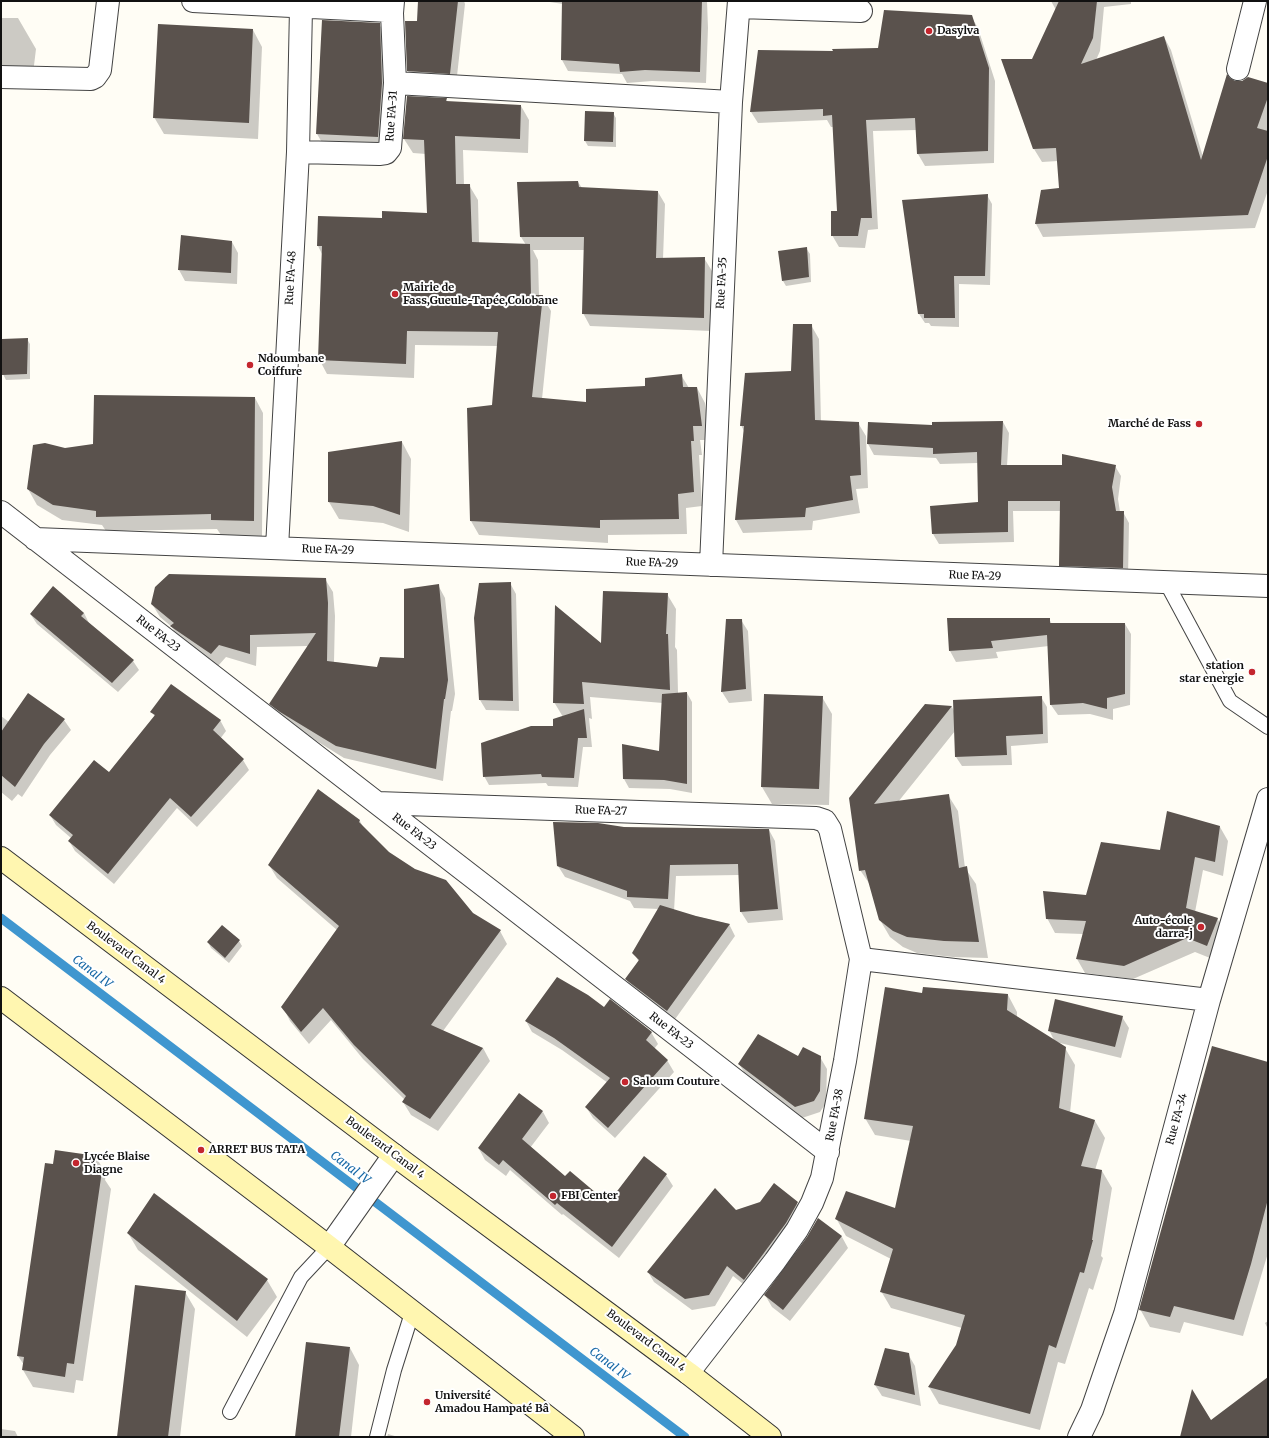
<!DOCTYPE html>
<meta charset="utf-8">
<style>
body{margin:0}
#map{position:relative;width:1269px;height:1438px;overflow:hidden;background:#fffdf5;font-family:Merriweather,serif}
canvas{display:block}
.frame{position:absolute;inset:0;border:2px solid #111;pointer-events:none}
</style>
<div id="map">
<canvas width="1269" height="1438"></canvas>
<div class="frame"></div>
</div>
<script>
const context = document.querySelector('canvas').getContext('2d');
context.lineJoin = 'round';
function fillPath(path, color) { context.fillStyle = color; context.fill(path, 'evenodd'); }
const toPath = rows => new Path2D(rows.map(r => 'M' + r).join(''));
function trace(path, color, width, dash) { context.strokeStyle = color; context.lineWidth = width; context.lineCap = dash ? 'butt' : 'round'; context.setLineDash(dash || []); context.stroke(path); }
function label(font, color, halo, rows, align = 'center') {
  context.font = font + ' Merriweather,serif'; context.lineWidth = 4; context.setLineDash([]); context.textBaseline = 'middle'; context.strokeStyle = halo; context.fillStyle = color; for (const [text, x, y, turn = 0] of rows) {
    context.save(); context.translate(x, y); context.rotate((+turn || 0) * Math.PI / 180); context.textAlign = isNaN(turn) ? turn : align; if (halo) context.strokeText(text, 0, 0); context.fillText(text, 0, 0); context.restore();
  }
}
fillPath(toPath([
 [419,1,464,1,465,4,456,85,415,82,408,71,418,22],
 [543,1,707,1,708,28,706,83,652,81,627,83,622,74,568,71,562,60,563,4],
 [1051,1,1131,1,1131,4,1104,7,1100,51,1096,60,1164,37,1171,50,1203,157,1235,82,1268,84,1268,190,1255,228,1043,237,1036,224,1060,189,1058,161,1042,162,1034,149,1033,60,1056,10],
 [971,16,978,28,995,81,994,163,925,166,918,154,917,130,873,131,878,229,868,230,865,248,839,247,832,235,838,212,833,127,831,127,827,120,758,123,751,112,834,52,879,49],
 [1,18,18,18,36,49,32,82,1,82],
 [379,24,389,41,388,154,327,151,317,134],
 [253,30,262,47,258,139,164,134,154,117],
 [446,99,448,102,521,106,529,120,528,153,463,150,464,185,469,185,478,200,479,243,526,245,521,237,578,182,582,188,658,192,665,204,663,259,704,258,712,271,711,331,590,326,583,313,585,250,533,250,538,260,539,296,542,296,551,311,542,399,587,403,646,387,681,375,689,388,697,388,705,403,710,440,700,440,702,455,699,455,702,506,686,508,687,534,608,535,608,543,479,535,471,521,493,406,498,346,415,345,414,378,327,374,319,359,322,254,318,246,319,217,383,219,428,214,426,154,413,153,404,139],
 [613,113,616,118,616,147,588,146,585,141],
 [987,195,992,204,990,285,959,284,959,327,931,326,929,323,925,323,919,314,903,201],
 [232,242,238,253,237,284,185,281,179,270],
 [806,248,810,254,811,282,786,286,783,281],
 [811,325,819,339,821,422,858,423,866,436,868,488,856,489,860,513,813,521,812,530,743,533,736,520,744,431,741,425,792,372],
 [27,339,30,344,30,379,6,380,3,374],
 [255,398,263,413,262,536,221,535,217,529,106,531,102,525,62,520,37,505,28,489,94,445],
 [1003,422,1009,433,1007,466,1115,466,1121,476,1118,499,1120,512,1123,512,1129,523,1128,578,1066,576,1060,565,1061,511,1013,511,1014,542,939,544,933,534,979,503,978,463,940,464,936,458,874,455,868,444,869,423,933,426],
 [402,442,411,459,409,532,383,523,339,519,329,502],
 [325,579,333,592,335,616,334,662,377,668,405,659,438,585,445,598,455,694,452,711,451,711,443,781,344,758,278,717,271,704,309,646,257,647,256,666,226,657,218,666,179,639,172,627,160,617,152,604],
 [510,583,516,594,519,711,486,710,480,700],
 [53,588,84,613,89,623,133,661,139,670,118,692,37,624,31,615],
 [667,594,676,609,675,647,677,650,678,693,687,693,692,702,692,793,670,789,629,788,624,779,660,752,663,703,590,697,592,719,589,718,592,747,583,747,578,787,548,786,546,783,489,785,484,776,554,727,563,717,554,702,602,645],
 [1049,619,1052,624,1125,624,1131,634,1130,705,1113,709,1113,720,1090,714,1058,715,1051,705,1049,646,996,652,998,658,956,662,950,651],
 [741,620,748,631,752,701,729,703,722,692],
 [28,695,64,720,71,730,50,755,22,797,18,794,12,801,1,792,1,716,9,722],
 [822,697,832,714,829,805,772,804,762,787],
 [1041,697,1047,707,1048,743,1011,746,1012,765,962,766,956,757,955,731,898,802,948,795,958,811,965,868,976,884,988,958,953,957,917,953,903,947,890,937,880,920,871,886,860,870,850,798,925,705,952,707,954,711],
 [152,712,220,720,226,731,220,739,243,760,249,770,197,827,177,808,114,884,75,851,69,841,71,838,56,825,50,815,109,773,155,717],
 [318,791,360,821,364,829,388,853,472,914,500,931,507,944,443,1031,483,1048,490,1061,438,1131,411,1115,403,1102,405,1100,363,1059,331,1020,309,1044,290,1021,283,1007,337,930,277,878,269,865],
 [1220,827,1228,841,1223,876,1203,870,1195,912,1217,918,1225,933,1215,960,1195,952,1133,979,1085,973,1077,959,1083,934,1055,933,1047,918,1087,897,1160,851],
 [624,828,769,830,775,841,783,920,748,923,741,912,739,875,676,876,674,911,729,924,735,936,673,1022,633,990,626,979,639,962,634,953,659,909,634,908,630,901,565,877,558,866],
 [239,941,242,946,229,963,211,948,208,942],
 [923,994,1008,995,1017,1012,1017,1017,1055,1042,1049,1030,1122,1017,1129,1028,1121,1058,1056,1042,1065,1048,1075,1065,1070,1113,1095,1121,1105,1138,1095,1170,1102,1171,1112,1188,1101,1256,1103,1258,1093,1290,1089,1288,1065,1364,1058,1362,1040,1430,939,1404,929,1387,957,1345,962,1328,891,1308,881,1291,891,1259,846,1236,836,1218,896,1210,911,1141,875,1135,865,1118],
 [604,1008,651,1032,658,1044,654,1049,667,1060,674,1072,615,1138,593,1118,586,1107,608,1083,562,1050,532,1032,526,1021],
 [798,1057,820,1057,827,1069,826,1103,820,1112,802,1118,746,1075,739,1064],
 [1268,1063,1268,1253,1243,1336,1184,1322,1180,1333,1150,1327,1140,1309],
 [543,1112,549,1123,530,1148,565,1178,608,1205,666,1175,673,1186,619,1258,563,1214,562,1215,510,1170,506,1176,485,1160,479,1149],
 [96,1157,106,1174,105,1180,111,1189,83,1381,76,1380,74,1393,33,1387,23,1370,24,1365,18,1356,46,1164,54,1166],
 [154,1195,267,1280,277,1297,247,1337,138,1250,128,1233],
 [797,1203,803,1214,751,1290,733,1276,715,1306,692,1310,654,1282,648,1272,736,1211],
 [818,1219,842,1237,848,1248,790,1321,772,1307,765,1295,808,1238],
 [185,1292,195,1309,180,1437,118,1437],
 [1268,1321,1268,1329,1265,1323],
 [350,1348,359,1365,351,1437,296,1437],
 [908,1354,915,1366,921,1406,882,1396,875,1385],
 [1,1429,15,1431,18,1437,1,1437],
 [388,1434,398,1437,387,1437]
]), '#0003');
trace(toPath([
 [1,918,685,1437]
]), '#3f96cf', 9);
fillPath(toPath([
 [418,1,458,1,450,74,407,71,405,21,417,21],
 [562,1,702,1,700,72,645,70,620,72,619,64,561,60],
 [1059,1,1097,1,1093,38,1081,64,1164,36,1201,160,1227,74,1230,78,1235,81,1242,81,1248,77,1268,83,1268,97,1257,128,1268,131,1268,156,1248,215,1035,224,1041,190,1059,188,1056,148,1033,149,1001,59,1032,59],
 [884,10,972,15,989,68,988,151,917,154,915,118,866,120,872,218,861,218,858,236,831,236,831,211,837,211,832,115,823,116,823,109,750,112,758,50,833,51,832,49,878,48],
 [322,20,380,23,382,83,378,137,316,134],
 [158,24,253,29,249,123,153,118],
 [407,96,447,98,446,101,521,105,520,139,455,136,456,184,470,184,472,242,530,244,531,295,543,295,532,397,586,402,586,389,645,386,645,378,682,374,683,387,697,387,702,426,693,426,694,441,691,441,694,492,678,494,679,519,600,520,600,528,470,521,467,408,492,405,498,332,407,331,406,364,318,360,322,246,317,246,318,216,382,218,382,211,427,213,424,140,403,139],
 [585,111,614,112,613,142,584,141],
 [578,181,579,187,658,191,656,258,705,257,704,318,582,314,584,237,520,237,517,182],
 [988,194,985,276,954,276,955,318,924,318,924,314,918,314,902,200],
 [181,235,232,241,231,273,178,270],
 [807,247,809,277,782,281,778,251],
 [793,324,812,324,815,420,859,422,861,475,850,476,853,500,806,508,805,517,735,520,744,426,740,426,745,373,791,371],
 [28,338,27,374,2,375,2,339],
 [94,395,255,397,254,521,211,520,211,514,96,517,96,511,53,505,27,489,33,445,45,443,65,448,93,444],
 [1003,421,1001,465,1062,465,1062,454,1116,465,1112,487,1116,511,1124,511,1123,568,1059,566,1060,501,1008,501,1008,532,932,534,930,506,978,502,977,452,933,454,933,448,867,444,868,422,932,425,932,422],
 [402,441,400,515,373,506,328,502,328,452],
 [169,574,326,578,328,603,327,661,377,667,380,657,404,658,404,589,439,584,448,680,445,699,444,699,436,769,336,746,280,712,269,704,316,633,250,635,250,654,219,645,211,654,170,626,174,623,151,604,155,587],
 [511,582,513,701,479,700,474,618,479,583],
 [53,586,84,613,81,616,134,660,112,683,30,614],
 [603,591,668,593,666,634,668,634,670,690,582,682,584,704,553,703,555,605,601,643],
 [947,618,1050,618,1050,623,1125,623,1125,694,1107,698,1107,709,1083,703,1050,705,1047,635,991,641,993,648,949,651],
 [726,619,742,619,746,689,721,692],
 [171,684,221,720,213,730,244,759,191,817,170,798,108,874,68,841,73,835,49,815,94,760,109,772,155,715,150,712],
 [687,692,687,784,664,780,623,779,622,744,659,751,662,694],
 [28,693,65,719,44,744,15,787,1,775,1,732],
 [764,694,823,696,819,789,761,787],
 [1042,696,1043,734,1006,736,1007,755,955,757,953,700],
 [925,704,952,706,874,804,949,794,959,868,967,866,979,942,944,941,907,937,893,931,879,920,865,870,859,871,849,798],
 [584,709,587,738,578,738,574,778,542,777,541,774,483,777,481,743,531,726,553,726,553,719],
 [318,789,360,820,359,822,389,852,415,869,446,880,473,913,501,930,431,1025,483,1048,430,1119,402,1102,406,1096,354,1045,323,1008,301,1032,281,1007,339,926,268,865],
 [1167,811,1220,826,1215,862,1195,857,1186,908,1218,918,1207,946,1187,938,1124,966,1076,959,1086,921,1046,919,1043,891,1086,895,1101,842,1160,850],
 [553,822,598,823,624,827,769,829,778,909,740,912,738,864,670,865,668,899,627,897,627,891,557,866],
 [660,905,696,916,730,924,667,1011,625,979,639,960,632,953],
 [222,925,240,940,225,958,207,942],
 [557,977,588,995,604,1007,610,999,652,1032,646,1040,668,1060,608,1128,585,1107,610,1078,554,1038,525,1021],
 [885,987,922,993,923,987,1008,994,1007,1010,1066,1047,1059,1108,1095,1120,1081,1166,1102,1170,1092,1240,1093,1240,1084,1273,1080,1272,1056,1348,1049,1345,1030,1414,928,1387,956,1345,965,1315,880,1292,893,1249,835,1219,846,1191,895,1208,913,1126,864,1119],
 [1055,999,1123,1016,1115,1047,1048,1031],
 [758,1034,798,1056,803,1047,821,1056,820,1091,814,1101,795,1107,738,1064],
 [1212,1046,1268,1062,1268,1199,1251,1264,1234,1320,1174,1306,1170,1317,1139,1310],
 [519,1093,543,1111,522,1139,565,1176,570,1171,608,1203,644,1156,667,1174,612,1247,557,1203,555,1205,503,1160,499,1165,478,1148],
 [55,1150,97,1156,95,1170,102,1171,74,1364,67,1363,65,1377,22,1370,24,1357,17,1356,45,1163,53,1164],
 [774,1183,798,1202,786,1223,744,1280,727,1266,709,1295,685,1299,647,1272,715,1188,736,1210,760,1202],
 [154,1193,268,1279,237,1321,127,1233],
 [818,1218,842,1236,783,1310,764,1295,807,1237],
 [135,1285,186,1291,168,1437,117,1437],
 [306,1342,350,1347,339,1437,295,1437],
 [885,1348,909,1353,915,1395,874,1385],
 [1268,1377,1268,1437,1180,1437,1192,1389,1211,1420]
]), '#5a524d');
const lane = toPath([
 [1166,582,1230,701,1268,727],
 [230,1412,301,1277,329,1247],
 [377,1437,394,1370,412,1313]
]);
const street = toPath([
 [193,1,390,11,392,13],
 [739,7,861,11],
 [1238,69,1255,1],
 [1,77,91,79,95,77,100,70,108,1],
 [395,83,731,102],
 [298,152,379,154,386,153,390,148,395,83,392,13,393,1],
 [1,512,828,1152],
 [35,539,1268,586],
 [277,548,298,152,301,8],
 [711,565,731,102,739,1],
 [377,803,816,818,825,821,830,829,861,959,845,1061,822,1178,812,1203,797,1230,775,1261,688,1373],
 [861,959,1209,1000],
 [329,1247,394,1155],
 [1079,1437,1092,1410,1125,1314,1209,1000,1268,799]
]);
const secondary = toPath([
 [1,858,394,1155,688,1373,770,1437],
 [1,998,329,1247,573,1437]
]);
trace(lane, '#444', 16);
trace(street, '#444', 24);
trace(secondary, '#333', 24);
trace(lane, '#fff', 14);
trace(street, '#fff', 22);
trace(secondary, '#fff6b0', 22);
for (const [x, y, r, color] of [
 [929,31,4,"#c4262e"],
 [395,294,4,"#c4262e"],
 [250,365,4,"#c4262e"],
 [1199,424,4,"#c4262e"],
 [1252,672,4,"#c4262e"],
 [1201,927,4,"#c4262e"],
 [625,1082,4,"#c4262e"],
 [201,1150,4,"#c4262e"],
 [76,1163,4,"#c4262e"],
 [553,1196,4,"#c4262e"],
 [427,1402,4,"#c4262e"]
]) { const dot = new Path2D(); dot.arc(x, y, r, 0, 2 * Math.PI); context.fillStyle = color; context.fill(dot); trace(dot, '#fff', 1.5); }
label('bold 11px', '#111', '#fff', [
 ["Dasylva",937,31],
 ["Mairie de",403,288],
 ["Fass,Gueule-Tapée,Colobane",403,301],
 ["Ndoumbane",258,359],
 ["Coiffure",258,372],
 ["Marché de Fass",1191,424,"right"],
 ["station",1244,666,"right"],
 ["star energie",1244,679,"right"],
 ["Auto-école",1193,921,"right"],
 ["darra-j",1193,934,"right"],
 ["Saloum Couture",633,1082],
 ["ARRET BUS TATA",209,1150],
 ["Lycée Blaise",84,1157],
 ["Diagne",84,1170],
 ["FBI Center",561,1196],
 ["Université",435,1396],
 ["Amadou Hampaté Bâ",435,1409]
], 'left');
label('11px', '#111', '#fff', [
 ["Rue FA-31",392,116,-86],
 ["Rue FA-48",291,278,-87],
 ["Rue FA-35",722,283,-87],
 ["Rue FA-29",328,550,2],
 ["Rue FA-29",652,563,2],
 ["Rue FA-29",975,576,2],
 ["Rue FA-23",158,634,38],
 ["Rue FA-27",601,811,2],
 ["Rue FA-23",414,832,38],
 ["Boulevard Canal 4",126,953,37],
 ["Rue FA-23",671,1031,38],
 ["Rue FA-38",835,1115,-79],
 ["Rue FA-34",1177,1119,-75],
 ["Boulevard Canal 4",385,1148,37],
 ["Boulevard Canal 4",646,1341,37]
]);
label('italic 12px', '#1768a6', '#fff', [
 ["Canal IV",92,972,37],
 ["Canal IV",350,1168,37],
 ["Canal IV",609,1364,37]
]);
</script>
